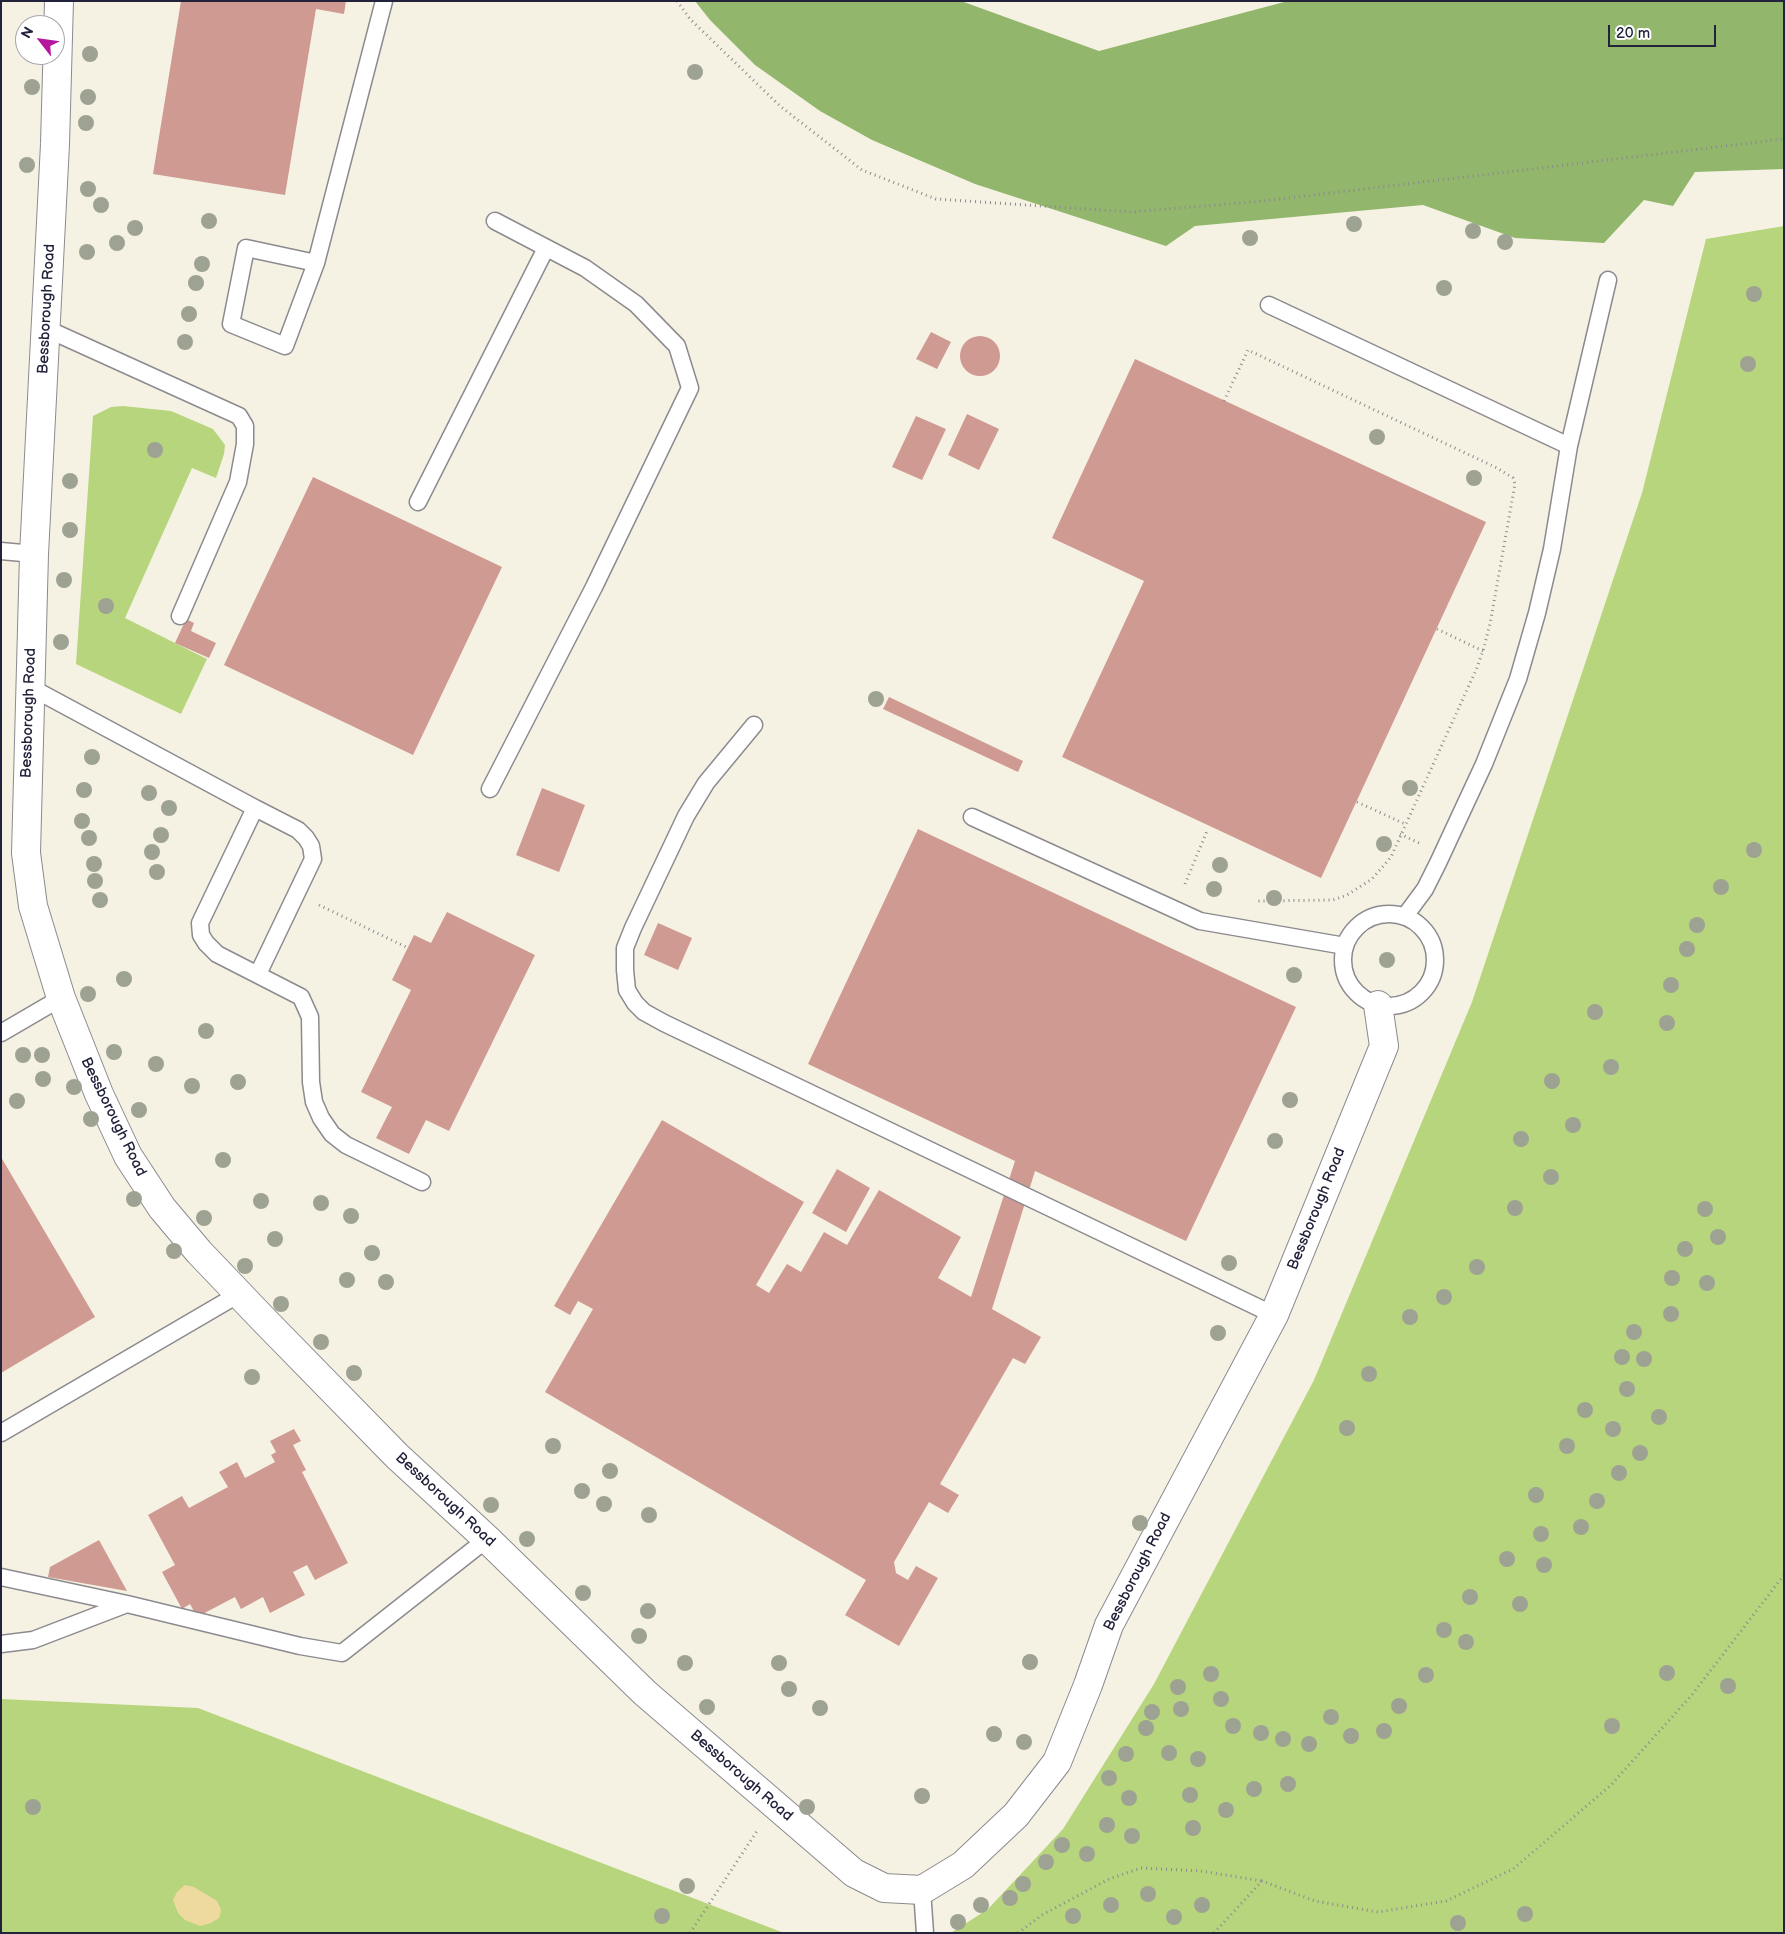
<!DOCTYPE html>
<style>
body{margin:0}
#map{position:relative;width:1785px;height:1934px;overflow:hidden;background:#f6f2e3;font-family:"Balsamiq Sans",sans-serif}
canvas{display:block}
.frame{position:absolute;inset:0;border:2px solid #22223b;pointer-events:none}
.north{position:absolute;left:15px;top:15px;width:50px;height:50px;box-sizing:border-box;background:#fff;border:1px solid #a7a7b1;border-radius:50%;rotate:300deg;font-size:14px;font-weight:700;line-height:20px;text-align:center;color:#22223b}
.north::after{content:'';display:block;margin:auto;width:18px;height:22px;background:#b5179e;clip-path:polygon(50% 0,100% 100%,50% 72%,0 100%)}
.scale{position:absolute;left:1608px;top:25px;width:108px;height:22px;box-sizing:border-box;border:2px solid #22223b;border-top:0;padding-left:6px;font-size:15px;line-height:18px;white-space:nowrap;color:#22223b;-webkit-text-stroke:4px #fff;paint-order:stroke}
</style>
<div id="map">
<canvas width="1785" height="1934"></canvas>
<div class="frame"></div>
<div class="north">N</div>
<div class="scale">20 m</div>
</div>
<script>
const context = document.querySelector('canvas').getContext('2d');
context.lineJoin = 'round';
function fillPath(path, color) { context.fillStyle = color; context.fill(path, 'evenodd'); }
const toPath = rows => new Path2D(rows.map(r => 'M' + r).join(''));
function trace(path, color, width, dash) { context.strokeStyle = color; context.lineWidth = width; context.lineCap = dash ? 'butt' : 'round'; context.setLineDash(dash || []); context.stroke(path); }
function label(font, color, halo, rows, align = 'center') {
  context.font = font + ' "Balsamiq Sans",sans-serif'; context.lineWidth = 4.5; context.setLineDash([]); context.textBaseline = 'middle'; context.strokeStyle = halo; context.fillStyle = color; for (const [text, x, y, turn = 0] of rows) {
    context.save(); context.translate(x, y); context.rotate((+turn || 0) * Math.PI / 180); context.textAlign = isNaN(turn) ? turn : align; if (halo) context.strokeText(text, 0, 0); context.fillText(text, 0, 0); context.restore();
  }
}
fillPath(toPath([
 [1784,226,1784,1933,951,1933,988,1909,1063,1829,1154,1684,1314,1380,1472,1002,1642,493,1706,239],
 [123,406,171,411,213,429,225,445,224,454,216,478,192,468,125,618,207,659,181,714,76,664,93,416,111,407],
 [1,1699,198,1708,784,1933,1,1933]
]), '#b7d57c');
fillPath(toPath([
 [695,1,961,1,1099,51,1288,1,1784,1,1784,169,1695,172,1673,206,1644,200,1604,243,1515,238,1423,205,1195,226,1166,246,975,184,872,140,820,111,755,65,710,20]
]), '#91b66c');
fillPath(toPath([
 [185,1885,194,1887,217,1901,221,1910,219,1918,211,1923,200,1926,185,1920,178,1913,173,1900,177,1892]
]), '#eeda9e');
fillPath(toPath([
 [181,1,346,1,344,14,316,9,285,195,153,174],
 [931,332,951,342,937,369,916,359],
 '960 356a20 20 0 1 1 40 0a20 20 0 1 1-40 0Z',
 [1135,359,1486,522,1321,878,1062,757,1144,581,1052,538],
 [967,414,999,429,979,470,948,455],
 [916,416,946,429,922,480,892,467],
 [313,477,502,567,413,755,224,665],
 [186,619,194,623,191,631,216,643,209,658,175,643],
 [889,697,1023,761,1018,772,883,709],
 [542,788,585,805,559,872,516,855],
 [918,829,1296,1007,1186,1241,1035,1171,992,1309,1041,1337,1025,1364,1013,1358,940,1484,959,1495,948,1513,929,1502,894,1562,896,1573,908,1580,916,1566,938,1578,899,1646,845,1615,866,1580,545,1392,593,1309,578,1301,570,1315,554,1306,662,1120,804,1202,756,1285,769,1293,787,1264,801,1272,824,1232,847,1245,879,1190,961,1237,938,1278,971,1297,1015,1161,808,1064],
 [447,912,535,955,449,1131,426,1120,409,1154,376,1138,392,1107,361,1092,411,990,392,980,414,935,431,943],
 [658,923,692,938,678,970,644,955],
 [1,1157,95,1317,1,1373],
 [837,1169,870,1188,846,1232,812,1213],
 [294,1429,301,1441,293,1445,306,1470,302,1472,348,1563,315,1580,307,1565,293,1572,305,1595,270,1613,263,1597,241,1609,235,1597,197,1617,190,1604,182,1609,162,1572,175,1565,148,1515,182,1496,189,1508,228,1487,219,1472,237,1462,245,1478,275,1462,271,1455,276,1452,270,1441],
 [99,1540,127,1591,48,1577,50,1567]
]), '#cf9a92');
const service = toPath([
 [316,263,246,248,231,324,285,346,316,263,384,1],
 [1269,305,1569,446],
 [47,329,239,416,245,426,245,444,238,482,180,616],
 [418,502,546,248],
 [1,551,34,554],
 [30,687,255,808,200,923,201,935,206,943,217,954,301,997,310,1017,311,1082,314,1102,321,1118,332,1134,346,1145,422,1182],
 [754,725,706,783,686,816,633,928,625,948,625,970,627,990,635,1003,644,1012,664,1023,1274,1315],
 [490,789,594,587,690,388,677,346,636,304,585,268,495,221],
 [255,808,298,830,306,838,311,846,313,859,258,974],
 [972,817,1200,921,1345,946],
 '1343 960a46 46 0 1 1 92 0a46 46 0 1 1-92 0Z',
 [1405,916,1425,889,1438,863,1484,764,1518,679,1537,613,1552,549,1569,446,1608,280],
 [1,1033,61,998],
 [1,1433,239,1294],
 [1,1577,127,1604,300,1646,342,1653,487,1539],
 [1,1644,33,1640,127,1604],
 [922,1890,925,1933]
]);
const minor = toPath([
 [59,1,55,144,34,554,26,853,33,906,61,998,99,1094,128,1156,162,1208,199,1252,263,1319,397,1456,487,1539,645,1693,854,1873,884,1888,922,1890,963,1865,1016,1815,1057,1762,1088,1685,1109,1625,1274,1315,1384,1046,1378,1005]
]);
trace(service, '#8c8a8f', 19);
trace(minor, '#8c8a8f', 30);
trace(toPath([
 [677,1,690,19,780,106,862,170,936,199,1131,212,1263,201,1784,139],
 [1224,401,1248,350,1497,468,1513,478,1515,484,1490,624,1483,651,1476,670,1391,857,1372,879,1347,895,1333,900,1257,901],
 [1437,629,1483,651],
 [1357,802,1405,824],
 [1400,834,1419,843],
 [1185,884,1207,831],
 [319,905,408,948],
 [690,1933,757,1831],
 [1018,1933,1042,1915,1109,1879,1141,1868,1201,1871,1262,1881],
 [1214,1933,1262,1881,1315,1901,1378,1912,1446,1901,1513,1869,1610,1786,1691,1696,1784,1575]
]), '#8c8a8f', 3, [1, 4]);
trace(service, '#fff', 16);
trace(minor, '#fff', 28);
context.fillStyle = '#9ea293';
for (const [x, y] of [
 [90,54],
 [695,72],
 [32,87],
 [88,97],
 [86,123],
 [27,165],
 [88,189],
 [101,205],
 [209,221],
 [1354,224],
 [135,228],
 [1473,231],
 [1250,238],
 [1505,242],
 [117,243],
 [87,252],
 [202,264],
 [196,283],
 [1444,288],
 [1754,294],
 [189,314],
 [185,342],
 [1748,364],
 [1377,437],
 [155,450],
 [1474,478],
 [70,481],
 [70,530],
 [64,580],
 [106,606],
 [61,642],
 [876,699],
 [92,757],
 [1410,788],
 [84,790],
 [149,793],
 [169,808],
 [82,821],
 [161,835],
 [89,838],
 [1384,844],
 [1754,850],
 [152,852],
 [94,864],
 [1220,865],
 [157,872],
 [95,881],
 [1721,887],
 [1214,889],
 [1274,898],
 [100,900],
 [1697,925],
 [1687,949],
 [1387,960],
 [1294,975],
 [124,979],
 [1671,985],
 [88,994],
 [1595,1012],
 [1667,1023],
 [206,1031],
 [114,1052],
 [23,1055],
 [42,1055],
 [156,1064],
 [1611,1067],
 [43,1079],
 [1552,1081],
 [238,1082],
 [192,1086],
 [74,1087],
 [1290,1100],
 [17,1101],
 [139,1110],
 [91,1119],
 [1573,1125],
 [1521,1139],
 [1275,1141],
 [223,1160],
 [1551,1177],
 [134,1199],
 [261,1201],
 [321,1203],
 [1515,1208],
 [1705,1209],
 [351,1216],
 [204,1218],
 [1718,1237],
 [275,1239],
 [1685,1249],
 [174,1251],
 [372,1253],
 [1229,1263],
 [245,1266],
 [1477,1267],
 [1672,1278],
 [347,1280],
 [386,1282],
 [1707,1283],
 [1444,1297],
 [281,1304],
 [1671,1314],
 [1410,1317],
 [1634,1332],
 [1218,1333],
 [321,1342],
 [1622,1357],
 [1644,1359],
 [354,1373],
 [1369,1374],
 [252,1377],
 [1627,1389],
 [1585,1410],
 [1659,1417],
 [1347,1428],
 [1613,1429],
 [553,1446],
 [1567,1446],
 [1640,1453],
 [610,1471],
 [1619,1473],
 [582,1491],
 [1536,1495],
 [1597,1501],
 [604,1504],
 [491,1505],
 [649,1515],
 [1140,1523],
 [1581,1527],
 [1541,1534],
 [527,1539],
 [1507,1559],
 [1544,1565],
 [583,1593],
 [1470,1597],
 [1520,1604],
 [648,1611],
 [1444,1630],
 [639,1636],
 [1466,1642],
 [1030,1662],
 [685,1663],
 [779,1663],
 [1667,1673],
 [1211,1674],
 [1426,1675],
 [1728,1686],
 [1178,1687],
 [789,1689],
 [1221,1699],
 [1399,1706],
 [707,1707],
 [820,1708],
 [1181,1709],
 [1152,1712],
 [1331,1717],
 [1233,1726],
 [1612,1726],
 [1146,1728],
 [1384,1731],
 [1261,1733],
 [994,1734],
 [1351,1736],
 [1283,1739],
 [1024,1742],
 [1309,1744],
 [1169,1753],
 [1126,1754],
 [1198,1759],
 [1109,1778],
 [1288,1784],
 [1254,1789],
 [1190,1795],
 [922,1796],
 [1129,1798],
 [33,1807],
 [807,1807],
 [1226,1810],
 [1107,1825],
 [1193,1828],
 [1132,1836],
 [1062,1845],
 [1087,1854],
 [1046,1862],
 [1023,1884],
 [687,1886],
 [1148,1894],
 [1010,1898],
 [981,1905],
 [1111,1905],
 [1202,1905],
 [1525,1914],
 [662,1916],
 [1073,1916],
 [1174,1917],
 [958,1922],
 [1458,1923]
]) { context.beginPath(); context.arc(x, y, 8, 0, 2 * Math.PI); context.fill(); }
label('15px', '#22223b', '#fff', [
 ["Bessborough Road",47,309,-87],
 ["Bessborough Road",29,713,-88],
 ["Bessborough Road",113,1117,64],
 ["Bessborough Road",1317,1209,-68],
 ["Bessborough Road",445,1500,43],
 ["Bessborough Road",1138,1572,-63],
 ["Bessborough Road",741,1776,41]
]);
</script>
